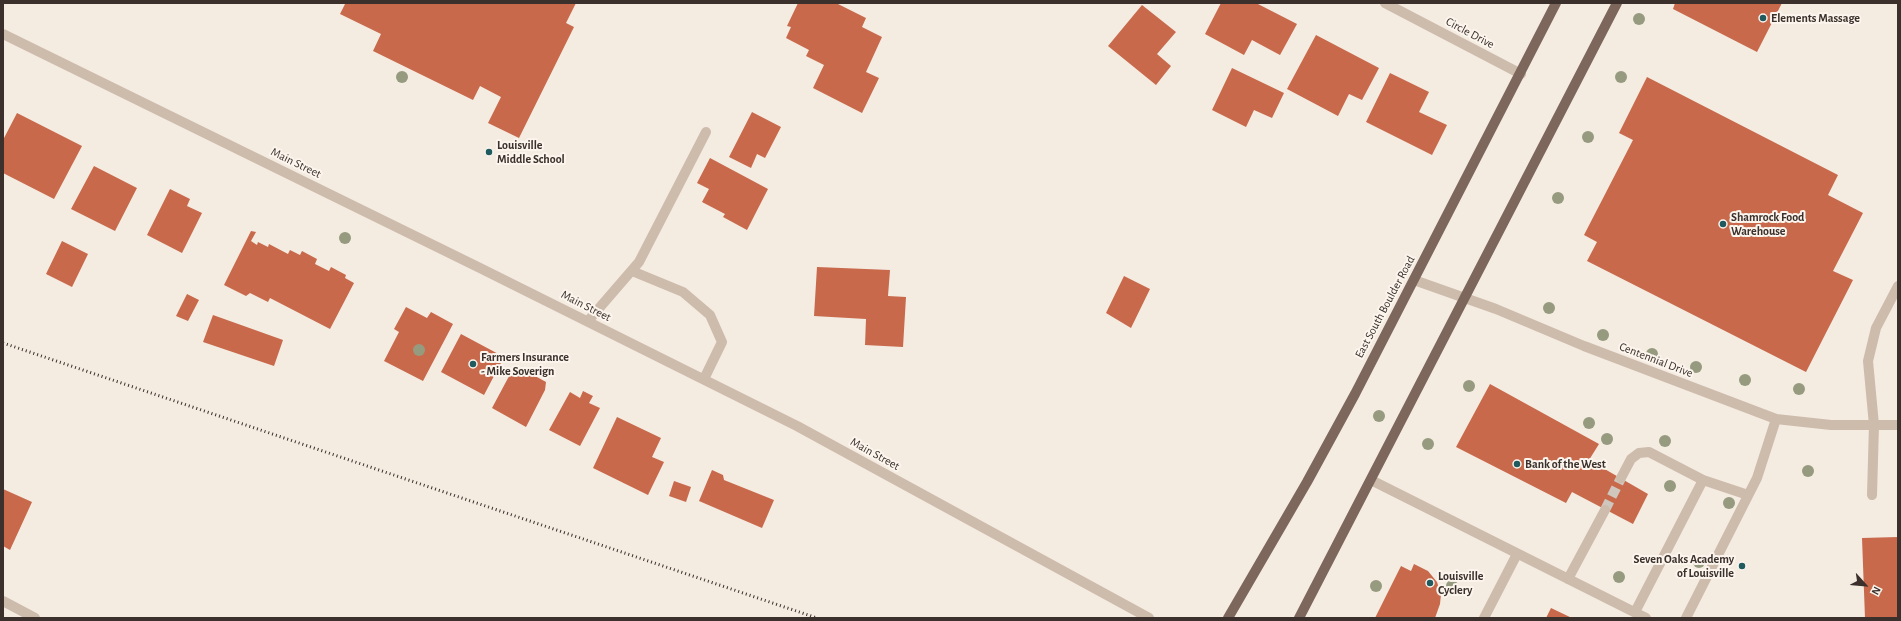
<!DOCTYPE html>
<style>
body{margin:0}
#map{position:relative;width:1901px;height:621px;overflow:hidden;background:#f4ebe1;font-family:"Alegreya Sans",sans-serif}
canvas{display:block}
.frame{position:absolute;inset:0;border:4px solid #3b302b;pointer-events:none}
.north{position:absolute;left:1845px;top:565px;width:40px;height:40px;-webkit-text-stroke:3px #fbf5ee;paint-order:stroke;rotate:117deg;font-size:11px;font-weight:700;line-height:16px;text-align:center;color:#3b302b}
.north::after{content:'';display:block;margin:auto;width:14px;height:18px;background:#3b302b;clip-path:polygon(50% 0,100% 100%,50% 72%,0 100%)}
</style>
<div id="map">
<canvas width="1901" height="621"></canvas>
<div class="frame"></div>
<div class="north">N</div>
</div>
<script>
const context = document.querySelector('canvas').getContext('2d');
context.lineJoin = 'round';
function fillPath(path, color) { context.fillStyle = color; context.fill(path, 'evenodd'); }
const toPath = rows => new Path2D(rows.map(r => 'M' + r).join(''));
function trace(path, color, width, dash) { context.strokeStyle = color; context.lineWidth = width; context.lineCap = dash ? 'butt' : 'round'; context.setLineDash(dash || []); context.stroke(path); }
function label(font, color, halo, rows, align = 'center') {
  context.font = font + ' "Alegreya Sans",sans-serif'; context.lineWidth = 4; context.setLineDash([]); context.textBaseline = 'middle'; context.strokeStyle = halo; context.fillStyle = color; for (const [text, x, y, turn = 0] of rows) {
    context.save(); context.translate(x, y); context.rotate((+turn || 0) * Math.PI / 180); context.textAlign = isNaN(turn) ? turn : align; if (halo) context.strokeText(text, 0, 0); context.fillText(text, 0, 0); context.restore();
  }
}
fillPath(toPath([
 [342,3,576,3,566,23,574,27,519,138,488,123,501,97,480,86,473,100,373,51,381,34,340,14,345,4],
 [798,3,836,3,866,18,862,27,882,37,866,72,879,78,862,113,813,88,824,65,806,56,809,50,786,38,791,27,787,26],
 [1221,3,1256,3,1297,24,1280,55,1252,40,1244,55,1205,34],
 [1675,3,1782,3,1757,52,1673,9],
 [1142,5,1176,32,1157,54,1171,66,1156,85,1108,46],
 [1316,35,1379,68,1362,100,1349,94,1338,116,1287,89],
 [1232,68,1284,93,1272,118,1254,110,1246,127,1212,110],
 [1390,73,1429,92,1419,112,1447,125,1432,155,1366,122],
 [1647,77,1838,175,1828,195,1863,213,1833,271,1853,280,1806,372,1587,261,1597,242,1584,235,1633,140,1619,133],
 [752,112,781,127,765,158,757,154,751,168,729,157],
 [17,113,82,146,54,199,3,173,3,140],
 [710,158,768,189,747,230,723,217,725,214,702,202,709,189,697,183],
 [94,166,137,188,115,231,71,209],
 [170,189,190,199,187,206,202,213,182,253,147,235],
 [251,231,256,232,251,241,257,245,258,242,268,247,269,244,288,254,290,250,300,255,302,251,317,259,315,264,329,271,331,267,346,275,345,278,354,283,330,329,270,298,268,302,250,293,246,296,224,285],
 [62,241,88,254,72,287,46,274],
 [817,267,890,270,888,296,906,297,903,347,865,345,866,319,814,316],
 [1124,276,1150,289,1131,328,1106,313],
 [187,294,199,300,188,321,176,316],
 [406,307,427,318,431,312,453,324,423,381,384,361,399,332,394,329],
 [213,315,283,340,274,366,203,342],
 [461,334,504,357,484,395,441,372],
 [515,365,546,382,545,390,526,427,492,408],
 [1490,384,1599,444,1589,460,1648,494,1633,524,1572,492,1566,503,1456,447],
 [583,391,593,396,589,403,600,408,580,446,549,430,570,392,580,398],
 [617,417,661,438,652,457,664,462,648,495,593,468],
 [712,470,723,475,724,480,774,500,762,528,699,501],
 [674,481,691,487,686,502,669,496],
 [3,489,32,502,10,550,3,546],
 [1898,537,1898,618,1865,618,1862,538],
 [1414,564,1428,571,1437,582,1441,594,1440,604,1435,618,1375,618,1401,566,1411,571],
 [1551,608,1572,618,1546,618]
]), '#c8694b');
trace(toPath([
 [1605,510,1621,478]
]), '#cfc6bd', 10, [10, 5]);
trace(toPath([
 [1385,3,1521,74],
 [3,34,480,268,797,426,1149,618],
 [632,271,683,292,710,315,722,342,704,379],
 [1414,280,1496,309,1584,346,1776,419,1831,425,1898,425],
 [588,321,639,262,706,132],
 [1621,478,1631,459,1639,453,1649,452,1703,480],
 [1371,480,1646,618],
 [1872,495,1874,425,1868,361,1876,328,1898,286],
 [1568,579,1605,510],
 [3,601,35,618],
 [1635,612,1703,480,1748,495],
 [1484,618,1517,554],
 [1686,618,1757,478,1776,419]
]), '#cdbbac', 10);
trace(toPath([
 [1228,618,1307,482,1355,394,1556,3],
 [1299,618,1617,3]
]), '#7d675c', 10);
trace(toPath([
 [3,343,817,618]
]), '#3b302b', 3, [1, 3]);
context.fillStyle = '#969b7f';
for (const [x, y] of [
 [1639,19],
 [402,77],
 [1621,77],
 [1588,137],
 [1558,198],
 [345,238],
 [1549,308],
 [1603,335],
 [419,350],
 [1652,354],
 [1696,367],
 [1745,380],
 [1469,386],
 [1799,389],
 [1379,416],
 [1589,423],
 [1607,439],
 [1665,441],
 [1428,444],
 [1808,471],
 [1670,486],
 [1729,503],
 [1699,562],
 [1619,577],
 [1376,586],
 [1452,586]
]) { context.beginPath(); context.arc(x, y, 6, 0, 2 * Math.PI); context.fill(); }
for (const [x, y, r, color] of [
 [1763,18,4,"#1f5a5e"],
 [489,152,4,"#1f5a5e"],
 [1723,224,4,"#1f5a5e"],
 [473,364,4,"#1f5a5e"],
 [1517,464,4,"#1f5a5e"],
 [1742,566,4,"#1f5a5e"],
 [1430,583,4,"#1f5a5e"]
]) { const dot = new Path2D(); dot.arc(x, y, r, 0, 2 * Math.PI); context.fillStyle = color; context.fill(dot); trace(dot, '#fbf5ee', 1.5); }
label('bold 12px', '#3b302b', '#fbf5ee', [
 ["Elements Massage",1771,18],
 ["Louisville",497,145],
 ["Middle School",497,159],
 ["Shamrock Food",1731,217],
 ["Warehouse",1731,231],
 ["Farmers Insurance",481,357],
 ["- Mike Soverign",481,371],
 ["Bank of the West",1525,464],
 ["Seven Oaks Academy",1734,559,"right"],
 ["of Louisville",1734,573,"right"],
 ["Louisville",1438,576],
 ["Cyclery",1438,590]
], 'left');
label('12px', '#3b302b', '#fbf5ee', [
 ["Circle Drive",1470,33,28],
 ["Main Street",296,163,26],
 ["Main Street",586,306,27],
 ["East South Boulder Road",1385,307,-62],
 ["Centennial Drive",1656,360,21],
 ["Main Street",875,454,29]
]);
</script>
